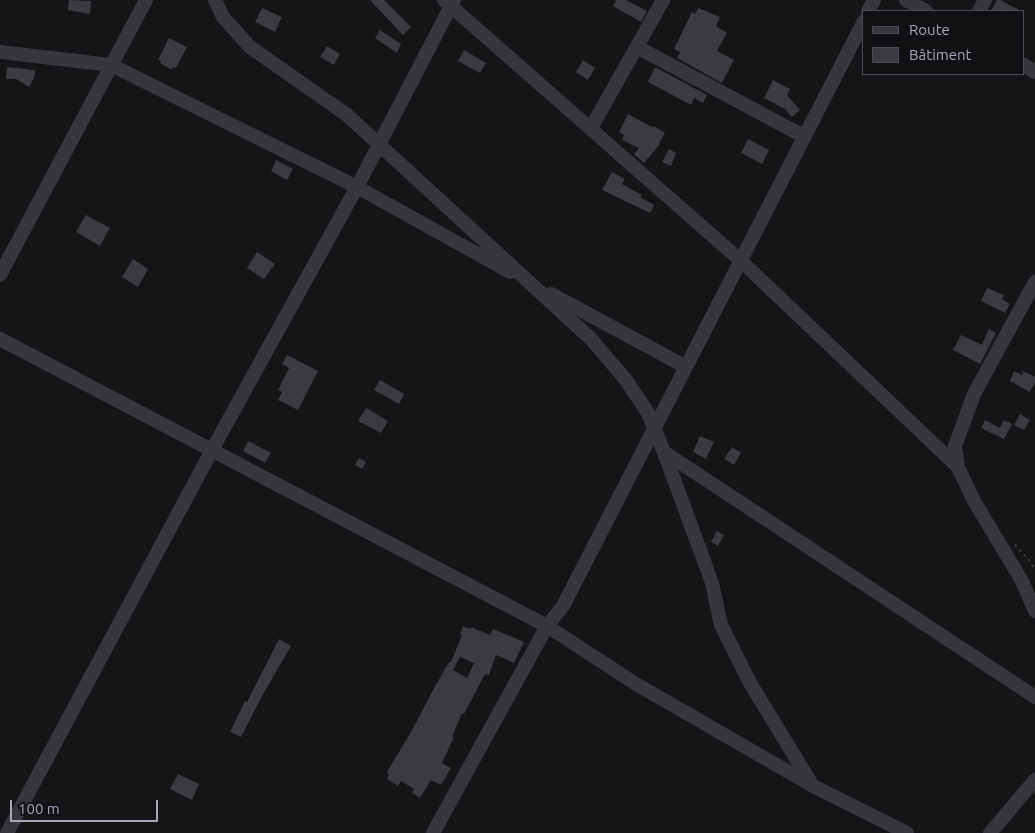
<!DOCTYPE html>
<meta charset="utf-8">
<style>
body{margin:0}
#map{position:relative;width:1035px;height:833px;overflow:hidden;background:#151517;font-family:Ubuntu,sans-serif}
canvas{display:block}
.legend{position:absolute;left:862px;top:10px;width:162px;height:65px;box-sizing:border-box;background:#101012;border:1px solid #4c4c54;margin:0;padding:6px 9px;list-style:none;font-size:15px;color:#a6a7b8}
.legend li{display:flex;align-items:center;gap:10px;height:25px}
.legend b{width:25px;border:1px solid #4c4c54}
.scale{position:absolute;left:10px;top:800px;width:148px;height:22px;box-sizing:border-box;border:2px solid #a6a7b8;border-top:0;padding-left:6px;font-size:15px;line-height:18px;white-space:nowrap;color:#a6a7b8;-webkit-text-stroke:4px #101012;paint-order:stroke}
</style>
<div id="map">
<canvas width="1035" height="833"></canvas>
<ul class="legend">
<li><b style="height:6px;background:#36363c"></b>Route</li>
<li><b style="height:14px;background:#3a3a3f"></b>Bâtiment</li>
</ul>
<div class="scale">100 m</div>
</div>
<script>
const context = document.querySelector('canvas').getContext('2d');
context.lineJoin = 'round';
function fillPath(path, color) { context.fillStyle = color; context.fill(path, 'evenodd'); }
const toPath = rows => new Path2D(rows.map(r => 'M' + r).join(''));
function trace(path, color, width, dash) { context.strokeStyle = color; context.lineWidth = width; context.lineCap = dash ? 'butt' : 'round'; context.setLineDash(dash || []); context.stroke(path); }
fillPath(toPath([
 [69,0,91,1,90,14,68,10],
 [370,0,384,0,411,27,403,35],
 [616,0,626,0,647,11,641,22,613,6],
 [997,0,1000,0,1021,11,991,11],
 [262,8,282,17,275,32,255,22],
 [698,8,720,17,716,26,727,33,717,51,734,60,722,83,677,58,680,52,674,49,692,12,695,14],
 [380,30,401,44,397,53,375,38],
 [169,38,187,47,176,68,173,67,172,70,160,63,161,61,158,60],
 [327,46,340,54,334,65,320,57],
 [464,50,486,63,480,73,458,61],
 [583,60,595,68,588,80,576,72],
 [7,67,35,70,34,78,29,87,16,79,6,79],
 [655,67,707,95,703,103,694,98,691,105,648,82],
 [773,80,790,89,787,95,800,110,792,117,785,109,764,98],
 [628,114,652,127,654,126,665,133,659,143,660,144,644,163,634,154,639,148,622,140,624,135,619,132],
 [748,139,769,150,762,164,741,153],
 [669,149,676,153,671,166,662,162],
 [276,160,293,169,287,180,271,171],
 [612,172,625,179,622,184,642,195,640,197,654,205,650,213,602,190],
 [86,215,110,228,100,246,76,232],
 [257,252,275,264,264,279,247,268],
 [133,259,148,269,138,287,122,277],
 [987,288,1004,295,1002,299,1010,304,1005,313,981,301],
 [989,329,996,333,980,364,953,350,961,335,982,345],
 [287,355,318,371,298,410,278,400,282,392,278,390,289,368,282,364],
 [1014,371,1022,375,1023,371,1035,377,1035,382,1030,392,1010,381],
 [380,380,404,394,399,404,374,390],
 [366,408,388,421,381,433,358,421],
 [1020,414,1030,420,1024,430,1014,425],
 [985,420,1000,428,1004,420,1012,424,1004,439,981,428],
 [700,436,714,442,706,459,693,452],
 [248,441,271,453,265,463,243,451],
 [732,447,741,453,734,465,724,459],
 [359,458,366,462,362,469,355,465],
 [717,531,724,535,718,546,711,542],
 [463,626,470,629,471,627,490,635,493,629,524,642,514,663,496,655,489,675,485,674,464,714,462,713,452,737,454,737,442,763,451,768,441,785,431,780,420,798,412,793,414,789,401,781,398,786,387,779,389,775,387,772,411,732,433,690,449,662,451,662,462,635,460,634],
 [460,657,474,663,467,678,453,670],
 [279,639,291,646,262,696,241,737,230,732,245,701,247,702],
 [178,774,199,784,192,800,170,789]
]), '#3a3a3f');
trace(toPath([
 [1015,545,1029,560,1035,570]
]), '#3c3c43', 2, [2.5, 4]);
trace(toPath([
 [215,0,223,17,250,47,347,115,591,339,626,380,648,413,664,452,712,583,721,625,750,683,811,783],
 [444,0,740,260,958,467],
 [906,0,926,11],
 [868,11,874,0],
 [979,11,985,0],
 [637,47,805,137],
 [0,52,111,65,357,187,510,272],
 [1024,65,1035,72],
 [591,128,663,0],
 [0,275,146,0],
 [1035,282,974,394,955,446,958,467,974,501,1022,581,1035,611],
 [551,294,686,367],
 [0,339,547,626,636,684,813,786,907,833],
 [664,452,1035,697],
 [7,833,212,450,357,187,454,0],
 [433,833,547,626,563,606,864,21],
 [990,833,1035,780]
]), '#36363c', 14);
</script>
